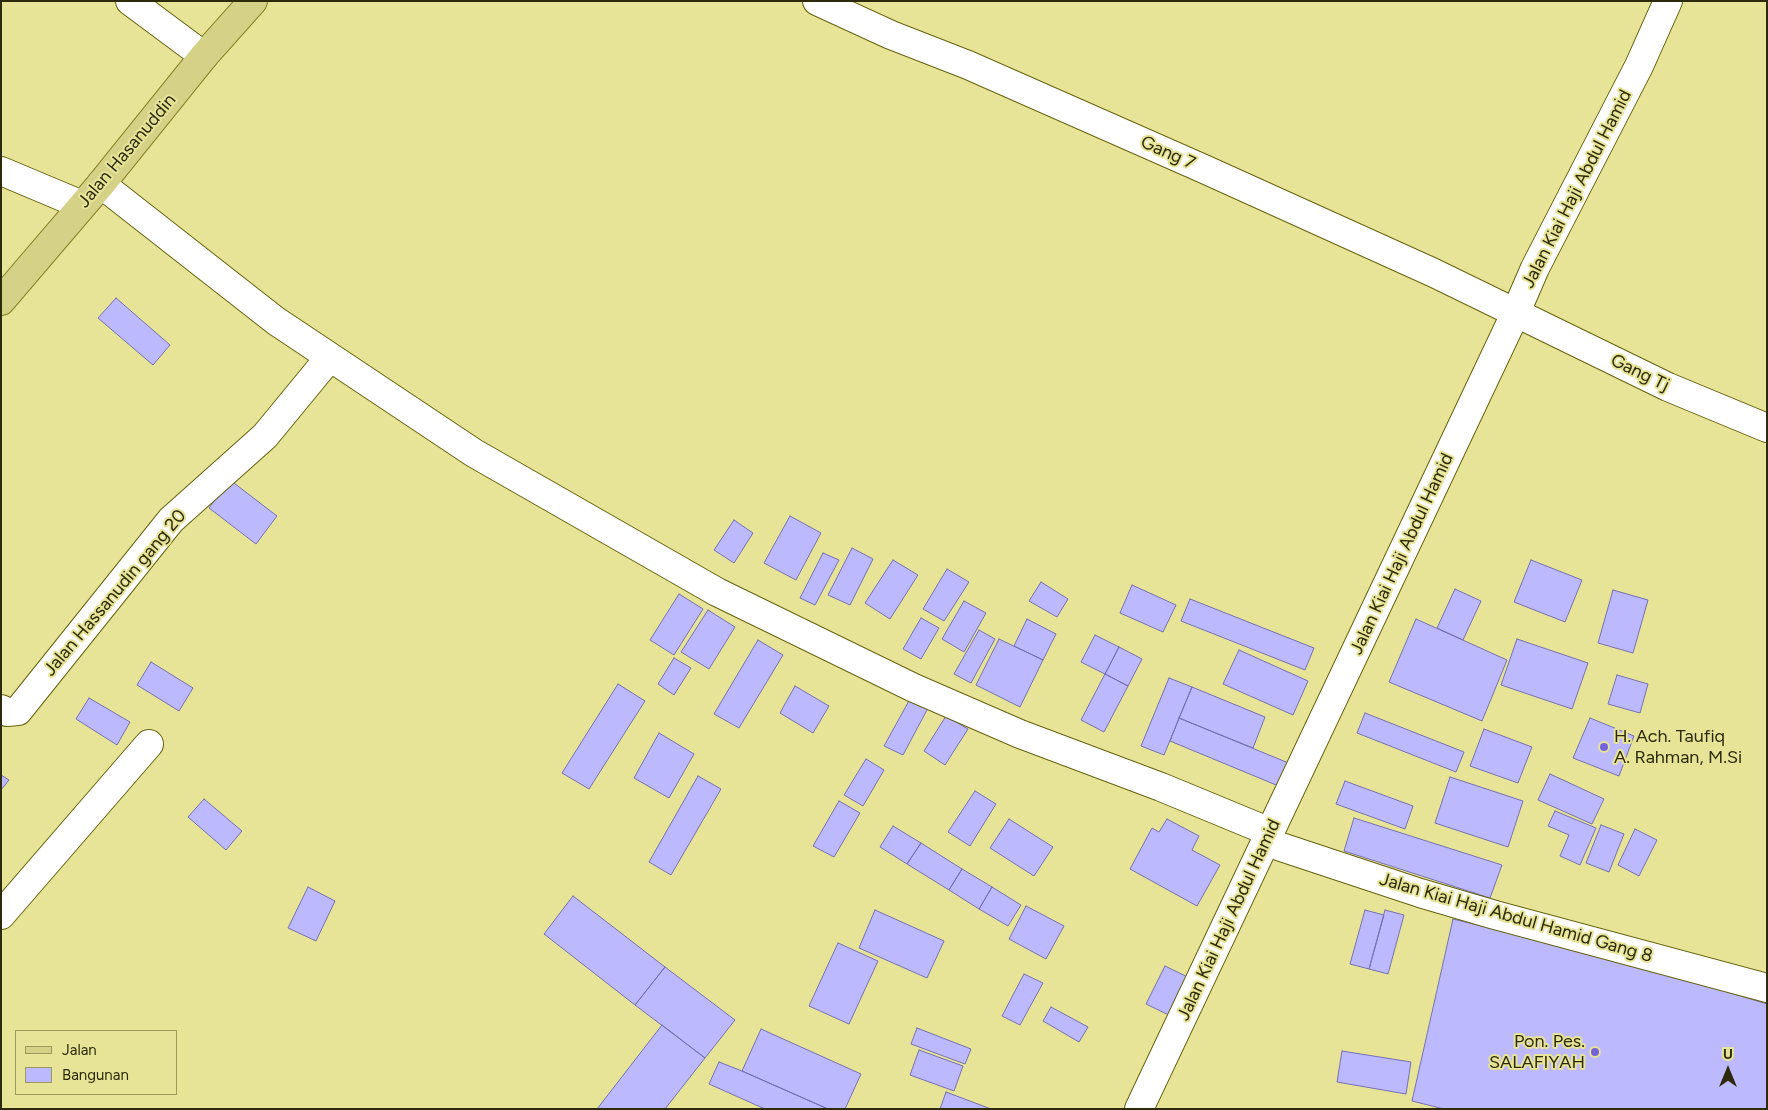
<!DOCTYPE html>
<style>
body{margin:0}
#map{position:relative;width:1768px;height:1110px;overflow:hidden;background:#e7e497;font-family:Figtree,sans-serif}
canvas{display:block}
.frame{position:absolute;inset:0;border:2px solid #2c2a0a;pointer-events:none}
.legend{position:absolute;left:15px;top:1030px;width:162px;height:65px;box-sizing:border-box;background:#e7e497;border:1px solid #9c9a5f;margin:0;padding:6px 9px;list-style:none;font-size:15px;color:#2c2a0a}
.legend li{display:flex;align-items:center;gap:10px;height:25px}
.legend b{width:25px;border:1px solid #9c9a5f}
.north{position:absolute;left:1703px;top:1045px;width:50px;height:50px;-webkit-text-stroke:4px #e7e497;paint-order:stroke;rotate:0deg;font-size:14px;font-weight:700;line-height:20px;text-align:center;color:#2c2a0a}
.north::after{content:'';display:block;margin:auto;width:18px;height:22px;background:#2c2a0a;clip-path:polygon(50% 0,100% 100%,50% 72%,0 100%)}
</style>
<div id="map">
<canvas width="1768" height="1110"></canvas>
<div class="frame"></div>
<ul class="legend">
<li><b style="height:6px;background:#d5d187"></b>Jalan</li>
<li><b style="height:14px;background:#bcb9fe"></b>Bangunan</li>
</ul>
<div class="north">U</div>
</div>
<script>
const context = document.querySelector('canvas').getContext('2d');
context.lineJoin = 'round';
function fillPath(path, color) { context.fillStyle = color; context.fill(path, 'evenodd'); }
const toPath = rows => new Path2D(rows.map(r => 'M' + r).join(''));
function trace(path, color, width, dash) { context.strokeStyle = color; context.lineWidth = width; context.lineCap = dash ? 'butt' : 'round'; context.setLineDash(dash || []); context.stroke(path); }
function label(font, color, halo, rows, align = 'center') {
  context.font = font + ' Figtree,sans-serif'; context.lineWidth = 4; context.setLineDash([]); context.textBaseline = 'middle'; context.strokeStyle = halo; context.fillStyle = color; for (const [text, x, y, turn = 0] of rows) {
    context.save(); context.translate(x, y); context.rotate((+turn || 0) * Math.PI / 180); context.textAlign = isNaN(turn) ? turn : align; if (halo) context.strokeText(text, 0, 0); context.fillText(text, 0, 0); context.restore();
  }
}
const building = toPath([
 [116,298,170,345,153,365,98,318,116,298],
 [230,480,277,516,256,544,209,508,230,480],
 [790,516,821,533,796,580,764,563,790,516],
 [734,520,753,533,734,563,714,550,734,520],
 [852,548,873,559,850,605,828,595,852,548],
 [823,553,839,560,815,605,800,598,823,553],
 [893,560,918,575,890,619,865,603,893,560],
 [1531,560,1582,580,1565,622,1514,602,1531,560],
 [947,569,969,582,944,621,923,609,947,569],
 [1041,582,1068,599,1057,617,1029,601,1041,582],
 [1132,585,1176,605,1163,632,1120,613,1132,585],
 [1455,589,1481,601,1463,640,1437,628,1455,589],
 [1613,590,1648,600,1633,653,1598,643,1613,590],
 [679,594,703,609,674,655,650,640,679,594],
 [1190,599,1314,648,1305,670,1181,621,1190,599],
 [964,601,986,613,964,652,942,639,964,601],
 [708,610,735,627,709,669,681,652,708,610],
 [921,618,939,628,921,659,903,649,921,618],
 [1027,619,1056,634,1043,660,1014,646,1027,619],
 [1416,619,1507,660,1482,721,1389,682,1416,619],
 [979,630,995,639,971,683,954,674,979,630],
 [1095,635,1119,647,1105,674,1081,662,1095,635],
 [999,639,1043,660,1020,707,976,685,999,639],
 [1517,639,1588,663,1572,709,1501,685,1517,639],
 [758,640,783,655,739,728,714,714,758,640],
 [1119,647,1142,659,1128,686,1105,674,1119,647],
 [1239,650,1308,681,1293,715,1223,684,1239,650],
 [674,658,691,668,674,695,658,684,674,658],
 [151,662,193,688,179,711,137,685,151,662],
 [1105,674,1128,686,1104,732,1081,720,1105,674],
 [1617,675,1648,684,1640,713,1608,704,1617,675],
 [1169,678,1192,687,1164,755,1141,746,1169,678],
 [618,684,645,701,589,789,562,773,618,684],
 [795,686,829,706,813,733,780,713,795,686],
 [1192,687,1265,717,1253,748,1179,718,1192,687],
 [89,698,130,722,117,745,76,719,89,698],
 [910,699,928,708,903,755,884,746,910,699],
 [1365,713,1464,752,1456,772,1357,733,1365,713],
 [946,716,968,729,945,765,924,751,946,716],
 [1179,718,1291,764,1281,787,1170,741,1179,718],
 [1590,718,1634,736,1619,776,1573,758,1590,718],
 [1484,729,1532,747,1518,783,1470,766,1484,729],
 [659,733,694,754,669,798,634,778,659,733],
 [866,759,884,770,863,806,844,795,866,759],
 [1550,774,1604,799,1592,824,1538,800,1550,774],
 [1,775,9,780,1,790,1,775],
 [698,776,721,789,671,875,649,862,698,776],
 [1450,777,1523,801,1508,847,1435,823,1450,777],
 [1345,781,1413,806,1405,829,1336,804,1345,781],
 [975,791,996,804,970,846,948,832,975,791],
 [204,799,242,831,226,850,188,817,204,799],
 [839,801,860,813,834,857,813,846,839,801],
 [1555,811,1596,828,1580,865,1560,856,1569,835,1548,826,1555,811],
 [1354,818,1502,865,1490,898,1344,851,1354,818],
 [1009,819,1053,847,1034,876,990,848,1009,819],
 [1167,819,1199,836,1192,850,1220,865,1197,906,1130,869,1152,828,1159,832,1167,819],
 [1601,825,1624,834,1609,872,1586,863,1601,825],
 [893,826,921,843,907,864,880,847,893,826],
 [1635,829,1657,840,1639,876,1618,865,1635,829],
 [921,843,962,869,949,890,907,864,921,843],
 [962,869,992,887,979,909,949,890,962,869],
 [308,887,335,901,316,941,288,928,308,887],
 [992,887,1021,905,1008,926,979,909,992,887],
 [573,896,665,967,635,1005,544,934,573,896],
 [1026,906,1064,926,1046,959,1009,939,1026,906],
 [875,910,944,941,927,978,859,948,875,910],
 [1365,910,1384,915,1369,969,1350,964,1365,910],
 [1385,910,1404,915,1388,974,1369,969,1385,910],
 [1453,919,1633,963,1767,1004,1767,1109,1444,1109,1412,1101,1453,919],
 [838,943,878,961,849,1024,809,1006,838,943],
 [1165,966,1196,981,1177,1019,1146,1004,1165,966],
 [665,967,735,1020,705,1058,635,1005,665,967],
 [1024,974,1043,983,1020,1025,1002,1016,1024,974],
 [1051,1007,1088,1027,1079,1042,1043,1021,1051,1007],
 [662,1025,705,1058,665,1109,597,1109,662,1025],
 [917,1028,971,1049,965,1064,911,1044,917,1028],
 [761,1029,861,1074,845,1109,828,1109,742,1071,761,1029],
 [919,1050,963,1066,954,1091,910,1075,919,1050],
 [1342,1051,1411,1062,1406,1094,1337,1082,1342,1051],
 [719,1062,742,1071,828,1109,765,1109,709,1084,719,1062],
 [946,1092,991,1109,940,1109,946,1092]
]);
fillPath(building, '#bcb9fe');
trace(building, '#7570b1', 1);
const minor = toPath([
 [130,1,204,56],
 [817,1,891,35,968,65,1204,169,1434,273,1668,387,1767,428],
 [1,171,82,205],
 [101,184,276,321,474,453,717,592,914,688,1020,734,1161,787,1270,832],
 [1,709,7,712,18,711,171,520,265,436,330,357],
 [1266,842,1420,893,1495,915,1767,988],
 [1,915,149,744]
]);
const tertiary = toPath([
 [1139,1109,1516,312,1535,268,1639,66,1668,1]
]);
const primary = toPath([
 [1,301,101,184,204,56,253,1]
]);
trace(minor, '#676310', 30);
trace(tertiary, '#676310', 30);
trace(primary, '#888227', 30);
trace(minor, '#fff', 28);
trace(tertiary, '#fff', 28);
trace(primary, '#d5d187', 28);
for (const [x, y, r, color] of [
 [1604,747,5,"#7461dc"],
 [1595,1052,5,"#7461dc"]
]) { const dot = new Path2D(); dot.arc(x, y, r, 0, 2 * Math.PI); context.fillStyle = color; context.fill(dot); trace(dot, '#e7e497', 2); }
label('18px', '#2c2a0a', '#e7e497', [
 ["Jalan Hasanuddin",127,151,-50],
 ["Gang 7",1168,153,24],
 ["Jalan Kiai Haji Abdul Hamid",1577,189,-63],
 ["Gang Tj",1640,373,26],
 ["Jalan Kiai Haji Abdul Hamid",1402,554,-65],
 ["Jalan Hassanudin gang 20",115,593,-50],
 ["Jalan Kiai Haji Abdul Hamid Gang 8",1516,918,16],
 ["Jalan Kiai Haji Abdul Hamid",1229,920,-65]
]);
label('18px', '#2c2a0a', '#e7e497', [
 ["H. Ach. Taufiq",1614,737],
 ["A. Rahman, M.Si",1614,758],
 ["Pon. Pes.",1585,1042,"right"],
 ["SALAFIYAH",1585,1063,"right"]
], 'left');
</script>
